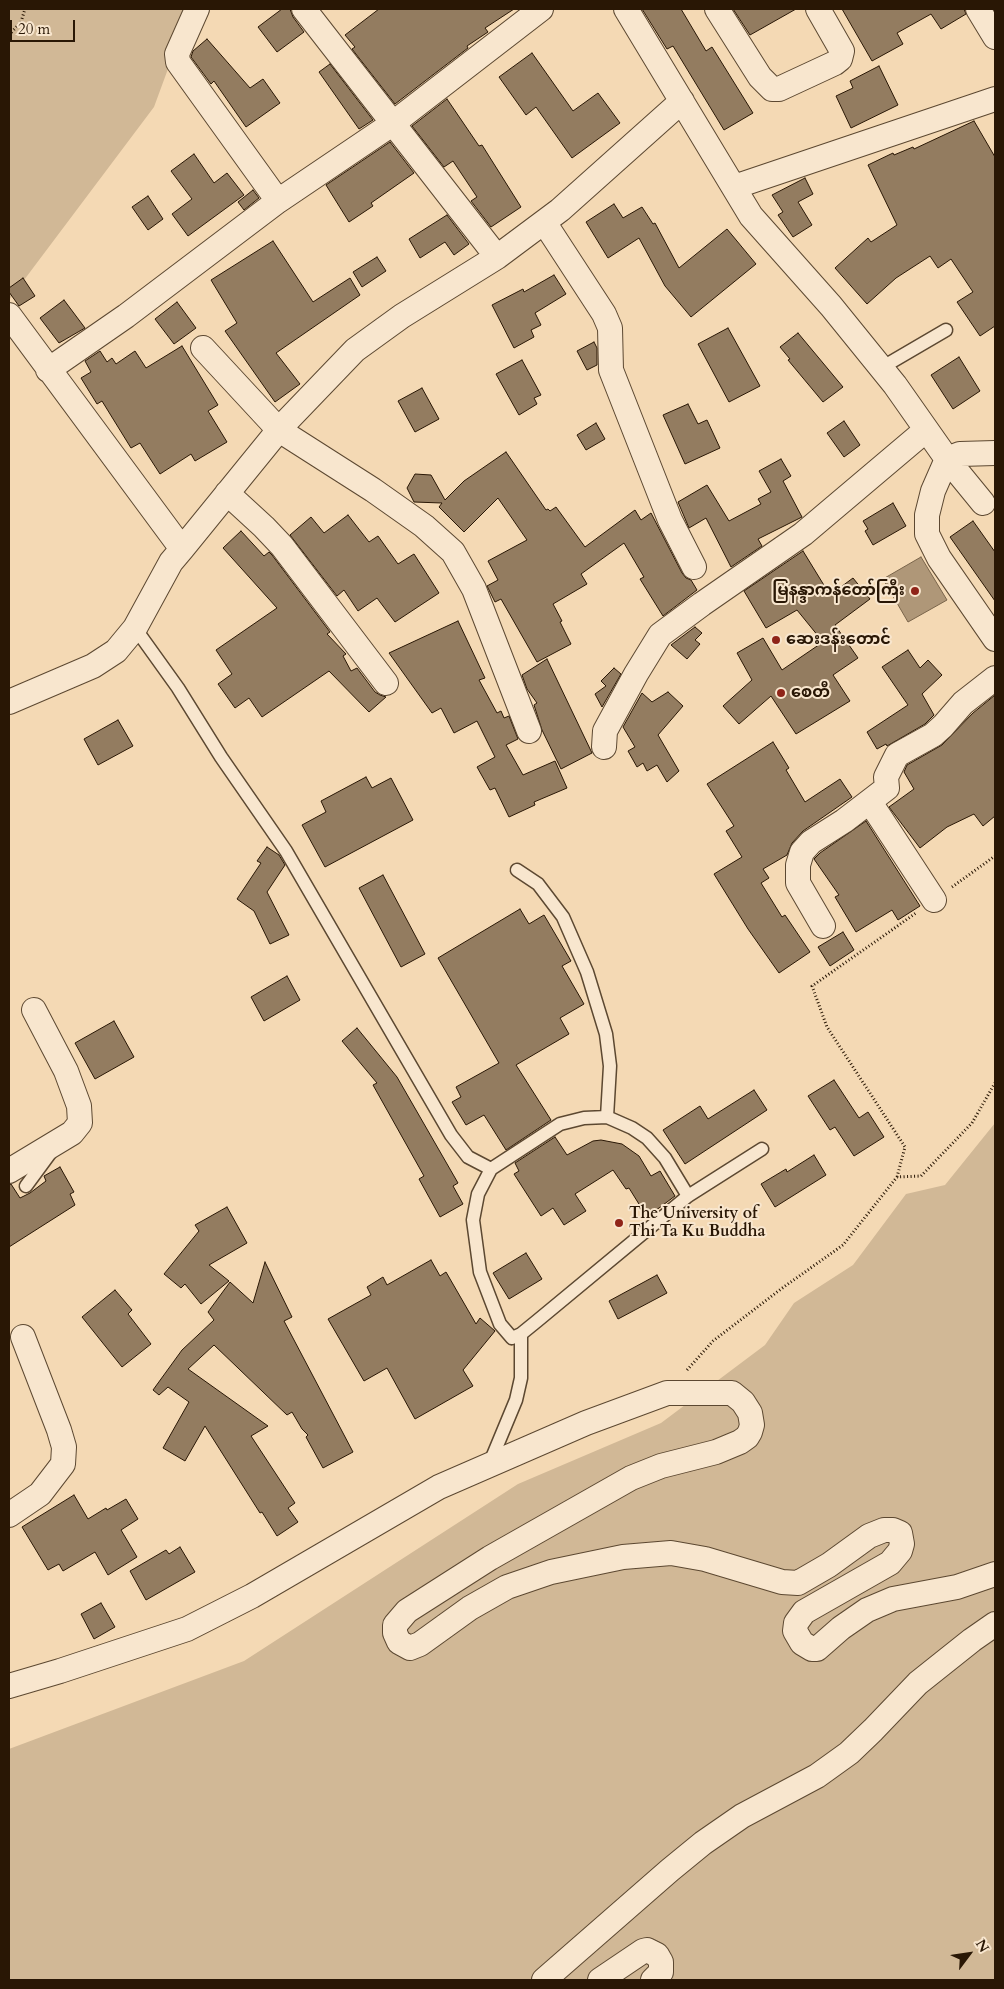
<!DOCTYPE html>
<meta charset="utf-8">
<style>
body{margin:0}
#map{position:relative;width:1004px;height:1989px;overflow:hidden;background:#f4d9b4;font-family:Cardo,serif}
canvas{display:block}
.frame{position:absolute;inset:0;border:10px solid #291705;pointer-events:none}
.north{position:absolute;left:944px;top:1929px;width:50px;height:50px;-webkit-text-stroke:4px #f8e6ce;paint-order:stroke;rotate:59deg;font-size:14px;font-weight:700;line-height:20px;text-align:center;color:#291705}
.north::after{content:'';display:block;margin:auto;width:18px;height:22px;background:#291705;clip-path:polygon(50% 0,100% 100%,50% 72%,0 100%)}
.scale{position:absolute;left:10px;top:20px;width:65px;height:22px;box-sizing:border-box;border:2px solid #291705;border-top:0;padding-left:6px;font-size:15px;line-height:18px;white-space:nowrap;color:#291705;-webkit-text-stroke:4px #f8e6ce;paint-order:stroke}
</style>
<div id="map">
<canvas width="1004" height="1989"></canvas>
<div class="frame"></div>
<div class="north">N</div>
<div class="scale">20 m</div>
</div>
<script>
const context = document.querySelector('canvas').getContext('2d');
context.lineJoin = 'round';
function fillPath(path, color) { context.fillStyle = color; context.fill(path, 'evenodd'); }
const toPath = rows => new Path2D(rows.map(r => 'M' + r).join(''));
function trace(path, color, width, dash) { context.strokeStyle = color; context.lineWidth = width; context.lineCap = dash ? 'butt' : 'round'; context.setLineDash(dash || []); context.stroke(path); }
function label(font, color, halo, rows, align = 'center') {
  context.font = font + ' Cardo,"Noto Sans Myanmar",serif'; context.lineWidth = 4; context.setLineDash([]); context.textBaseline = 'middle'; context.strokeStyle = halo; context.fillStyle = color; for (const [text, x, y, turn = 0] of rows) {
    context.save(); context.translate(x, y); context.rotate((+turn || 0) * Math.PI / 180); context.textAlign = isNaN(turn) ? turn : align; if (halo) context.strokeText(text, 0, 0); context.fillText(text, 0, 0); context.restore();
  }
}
fillPath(toPath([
 [9,9,190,9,154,107,9,300],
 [995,1123,995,1980,9,1980,9,1749,244,1661,518,1484,661,1423,765,1345,794,1303,853,1265,906,1194,945,1185]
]), '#d1b896');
const water = toPath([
 [921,557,947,600,908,622,883,579,921,557]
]);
fillPath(water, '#af9778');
trace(water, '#79644a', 1);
const building = toPath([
 [282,9,290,9,293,17,304,32,277,52,258,27,282,9],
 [379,9,514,9,485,28,488,32,467,46,468,48,395,104,352,49,355,47,345,35,379,9],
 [642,9,681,9,706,51,712,47,753,113,724,130,673,46,667,49,642,9],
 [733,9,796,9,750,35,733,9],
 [842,9,964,9,966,14,941,29,931,14,897,33,903,44,872,61,842,9],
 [207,39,250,88,263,79,280,103,246,127,214,81,211,84,191,57,193,51,207,39],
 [532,53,573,111,598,93,620,123,572,158,536,107,526,115,499,77,532,53],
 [330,64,373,120,359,129,319,72,330,64],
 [879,66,898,105,851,128,836,96,853,88,850,81,879,66],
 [447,99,479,146,482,145,521,207,491,227,471,201,477,197,453,161,444,167,412,126,447,99],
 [974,121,995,157,995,326,980,336,957,302,973,292,951,259,938,268,930,256,896,278,867,304,835,268,868,238,871,242,897,225,868,165,893,153,894,155,913,147,914,149,974,121],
 [390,142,414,173,371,203,373,206,349,222,326,185,390,142],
 [194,154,214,183,227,173,244,195,188,236,172,214,192,199,171,171,194,154],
 [805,178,813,194,798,202,812,225,793,237,778,215,783,212,772,195,805,178],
 [253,190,259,198,244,210,238,202,253,190],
 [148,196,163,219,148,230,132,207,148,196],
 [614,204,623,218,642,207,653,224,655,223,679,268,727,229,756,264,691,317,665,286,639,238,608,258,586,222,614,204],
 [447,215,469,244,454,255,445,242,420,258,409,239,447,215],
 [273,241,313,302,350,278,360,295,276,353,300,384,275,402,225,331,237,323,211,280,273,241],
 [377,257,386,271,362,287,353,272,377,257],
 [554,275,566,294,535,313,541,325,531,330,534,337,514,348,492,305,523,289,524,292,554,275],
 [23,278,35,296,19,306,9,292,9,288,23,278],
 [64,300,85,328,59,343,40,318,64,300],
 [177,302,196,328,174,344,155,319,177,302],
 [728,328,760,386,729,402,698,344,728,328],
 [798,333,843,387,823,402,788,360,790,359,780,347,798,333],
 [594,342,597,348,597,365,587,370,577,351,594,342],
 [182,346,218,405,208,411,227,442,195,461,191,454,160,474,140,443,131,448,102,401,97,404,81,378,91,372,85,361,100,351,107,362,112,358,116,364,135,351,146,368,182,346],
 [959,357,980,391,953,409,931,375,959,357],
 [522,360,541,395,534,398,537,404,519,415,496,374,522,360],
 [422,388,439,419,415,432,398,401,422,388],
 [688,404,698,424,707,420,720,448,685,464,663,415,688,404],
 [844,421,860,445,844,457,827,433,844,421],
 [596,423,605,439,586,450,577,435,596,423],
 [506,452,546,510,548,509,550,511,556,507,585,547,635,510,641,520,651,513,682,573,686,578,691,580,697,590,663,616,640,579,644,577,624,543,581,574,587,584,553,604,562,621,560,622,571,644,537,662,501,599,495,602,487,586,498,580,488,561,527,540,498,498,464,532,439,507,442,503,414,502,407,488,415,474,431,475,445,500,464,481,506,452],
 [781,459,791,476,783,481,802,517,758,539,762,546,731,567,706,518,689,528,678,502,707,485,729,521,761,504,758,499,771,492,759,471,781,459],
 [893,503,906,526,873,545,865,531,868,529,863,521,893,503],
 [348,515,369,542,378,536,398,564,414,554,439,593,395,622,377,598,358,611,344,590,337,596,290,535,311,517,324,533,348,515],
 [973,521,995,552,995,601,950,537,973,521],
 [241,531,264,556,269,552,272,555,330,632,327,634,346,654,343,656,351,671,357,668,375,692,380,695,386,697,369,712,329,671,262,717,249,698,235,708,218,684,232,674,216,650,277,608,223,548,241,531],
 [803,551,830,595,853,578,870,599,835,625,858,658,833,675,850,701,796,734,771,696,739,724,723,706,752,680,737,653,763,638,782,670,823,642,797,610,766,628,744,591,803,551],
 [458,621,485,678,479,680,497,713,501,711,504,718,509,716,518,739,506,745,523,775,555,761,567,788,534,802,535,805,509,817,495,788,490,790,477,767,495,757,477,721,454,733,441,708,432,713,389,653,458,621],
 [695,627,702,633,695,640,700,644,687,659,671,645,695,627],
 [908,650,920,668,928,660,942,675,922,694,934,715,925,724,887,746,886,744,877,749,867,732,908,705,882,667,908,650],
 [547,659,592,753,561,769,542,730,534,705,537,703,527,689,522,675,547,659],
 [614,668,621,674,602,707,595,694,606,686,601,681,614,668],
 [668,692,683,706,658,735,679,771,667,782,657,765,647,771,643,763,637,767,628,751,635,747,623,727,642,693,652,702,668,692],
 [995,695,995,816,983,826,974,814,947,827,920,848,889,807,914,789,904,772,907,765,942,745,973,713,995,695],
 [118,720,133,746,98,765,84,739,118,720],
 [773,742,789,768,786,770,805,802,840,779,852,797,803,831,792,843,787,855,763,869,769,878,761,883,782,917,785,915,810,952,779,973,748,929,714,874,742,857,726,831,734,826,707,784,773,742],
 [366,777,372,788,391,778,413,820,325,867,302,825,326,812,321,801,366,777],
 [866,821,920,906,898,920,892,910,856,932,835,897,839,895,814,859,820,853,866,821],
 [267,847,279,855,285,865,267,892,289,935,270,944,254,911,237,899,261,863,257,861,267,847],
 [383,875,425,954,401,967,359,888,383,875],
 [520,909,529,924,544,915,571,961,562,966,584,1004,560,1018,569,1034,516,1065,551,1120,506,1150,484,1115,466,1125,452,1102,461,1097,456,1087,499,1063,438,958,520,909],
 [843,932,854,950,830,966,818,947,843,932],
 [287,976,300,1000,264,1021,251,997,287,976],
 [114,1021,134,1057,95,1079,75,1043,114,1021],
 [357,1028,397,1077,458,1183,453,1186,463,1204,440,1217,419,1179,424,1176,373,1085,377,1083,342,1041,357,1028],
 [834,1080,859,1118,868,1112,884,1137,854,1156,835,1127,830,1130,808,1096,834,1080],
 [754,1090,767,1110,685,1164,663,1130,700,1106,708,1119,754,1090],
 [555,1137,567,1155,593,1141,601,1140,622,1144,639,1156,651,1176,660,1171,675,1196,647,1217,629,1188,626,1189,613,1170,575,1194,586,1211,564,1225,553,1208,541,1216,514,1174,519,1171,515,1163,555,1137],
 [814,1155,826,1175,775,1207,761,1184,786,1169,787,1172,814,1155],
 [60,1167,74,1192,70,1194,75,1205,9,1247,9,1185,11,1184,20,1198,30,1193,46,1181,44,1176,60,1167],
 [227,1207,247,1243,209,1265,229,1281,201,1304,185,1284,181,1288,164,1274,199,1231,195,1225,227,1207],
 [526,1253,542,1279,509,1299,493,1273,526,1253],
 [431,1260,440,1276,446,1272,476,1324,480,1318,495,1331,463,1370,473,1386,415,1419,387,1368,364,1381,328,1319,371,1295,367,1287,383,1277,387,1285,431,1260],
 [265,1262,292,1317,284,1321,353,1452,323,1468,306,1437,308,1435,302,1429,292,1412,287,1415,214,1345,188,1369,268,1426,251,1436,295,1503,288,1508,298,1522,277,1536,262,1512,260,1513,205,1426,185,1461,163,1448,189,1402,168,1387,159,1395,153,1390,182,1350,214,1320,208,1312,230,1282,253,1303,265,1262],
 [657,1275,667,1293,618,1319,609,1301,657,1275],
 [115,1290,132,1310,128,1314,151,1344,122,1367,82,1317,115,1290],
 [74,1495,88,1519,106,1508,107,1510,126,1499,138,1519,121,1530,137,1557,108,1575,95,1552,63,1571,59,1564,48,1570,22,1527,74,1495],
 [180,1547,195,1572,146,1600,130,1571,166,1550,169,1554,180,1547],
 [101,1603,115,1627,94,1639,81,1614,101,1603]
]);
fillPath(building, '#937c60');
trace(building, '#291705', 1);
const lane = toPath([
 [881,368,946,330],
 [135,628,178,688,221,757,286,851,451,1135,468,1157,491,1169,560,1124,584,1118,607,1117,632,1128,647,1138,665,1158,688,1196],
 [517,870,538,884,563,917,587,972,606,1034,610,1066,607,1117],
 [491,1169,478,1194,473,1220,480,1272,500,1324,512,1338,521,1334,537,1321,688,1196,762,1149],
 [26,1186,51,1152],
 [489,1465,516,1400,521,1378,521,1334]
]);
const street = toPath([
 [197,9,177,54,178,62,278,201],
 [304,9,497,257],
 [626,9,751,216,831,306,895,385,947,459,983,503],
 [717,9,760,77,772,89,779,89,835,63,840,59,842,51,818,9],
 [978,9,995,37],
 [734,187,995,99],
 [544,222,604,314,610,328,611,370,670,520,694,567],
 [9,315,182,549],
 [203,348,279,430,373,490,424,526,453,552,474,589,529,731],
 [48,370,126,316,278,201,392,124,541,9],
 [995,453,960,454,947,459,933,491,927,515,927,534,939,558,995,639],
 [227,493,264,527,282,546,386,683],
 [9,702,93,666,116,651,135,628,171,562,182,549,282,426,355,350,402,316,497,257,560,210,682,101],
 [604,747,605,731,636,674,660,635,702,604,803,534,926,430],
 [870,802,934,900],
 [823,926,798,883,798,865,802,852,811,842,844,821,887,788,886,777,897,755,933,735,943,726,963,703,995,678],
 [9,1171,72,1133,80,1123,79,1106,66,1071,34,1010],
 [9,1515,40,1494,63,1464,64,1447,59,1430,23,1337],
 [9,1686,60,1671,187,1629,252,1596,439,1487,586,1423,667,1393,732,1393,743,1402,750,1413,752,1425,750,1432,747,1437,740,1442,716,1452,661,1466,631,1478,490,1558,407,1611,395,1625,395,1633,399,1642,410,1648,420,1644,470,1608,507,1587,551,1572,623,1557,671,1553,705,1559,782,1582,798,1583,829,1565,869,1536,884,1530,893,1530,900,1533,902,1544,900,1551,890,1563,804,1612,796,1623,795,1631,802,1643,812,1649,817,1649,841,1628,867,1610,893,1599,957,1587,995,1574],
 [544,1980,670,1870,703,1843,742,1816,817,1776,849,1753,873,1730,918,1683,972,1640,995,1624],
 [600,1980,643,1951,647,1950,657,1955,661,1962,661,1972,653,1980]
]);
trace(lane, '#5c4831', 15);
trace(street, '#5c4831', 26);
trace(toPath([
 [9,35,21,22,25,9],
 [952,887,995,856],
 [897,1177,905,1147,827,1027,812,986,916,913],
 [687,1370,713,1341,781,1289,843,1245,897,1177,921,1176,972,1123,995,1083]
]), '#291705', 3, [1, 2.5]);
trace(lane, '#f8e6ce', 12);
trace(street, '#f8e6ce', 24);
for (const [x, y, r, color] of [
 [915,591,5,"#8f2418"],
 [776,640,5,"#8f2418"],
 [781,693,5,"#8f2418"],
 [619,1223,5,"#8f2418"]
]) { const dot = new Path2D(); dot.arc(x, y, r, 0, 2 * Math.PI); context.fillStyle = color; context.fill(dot); trace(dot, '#f8e6ce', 2); }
label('bold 16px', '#291705', '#f8e6ce', [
 ["မြနန္ဒာကန်တော်ကြီး",905,591,"right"],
 ["ဆေးဒန်းတောင်",786,640],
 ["စေတီ",791,693],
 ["The University of",629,1214],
 ["Thi Ta Ku Buddha",629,1232]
], 'left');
</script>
